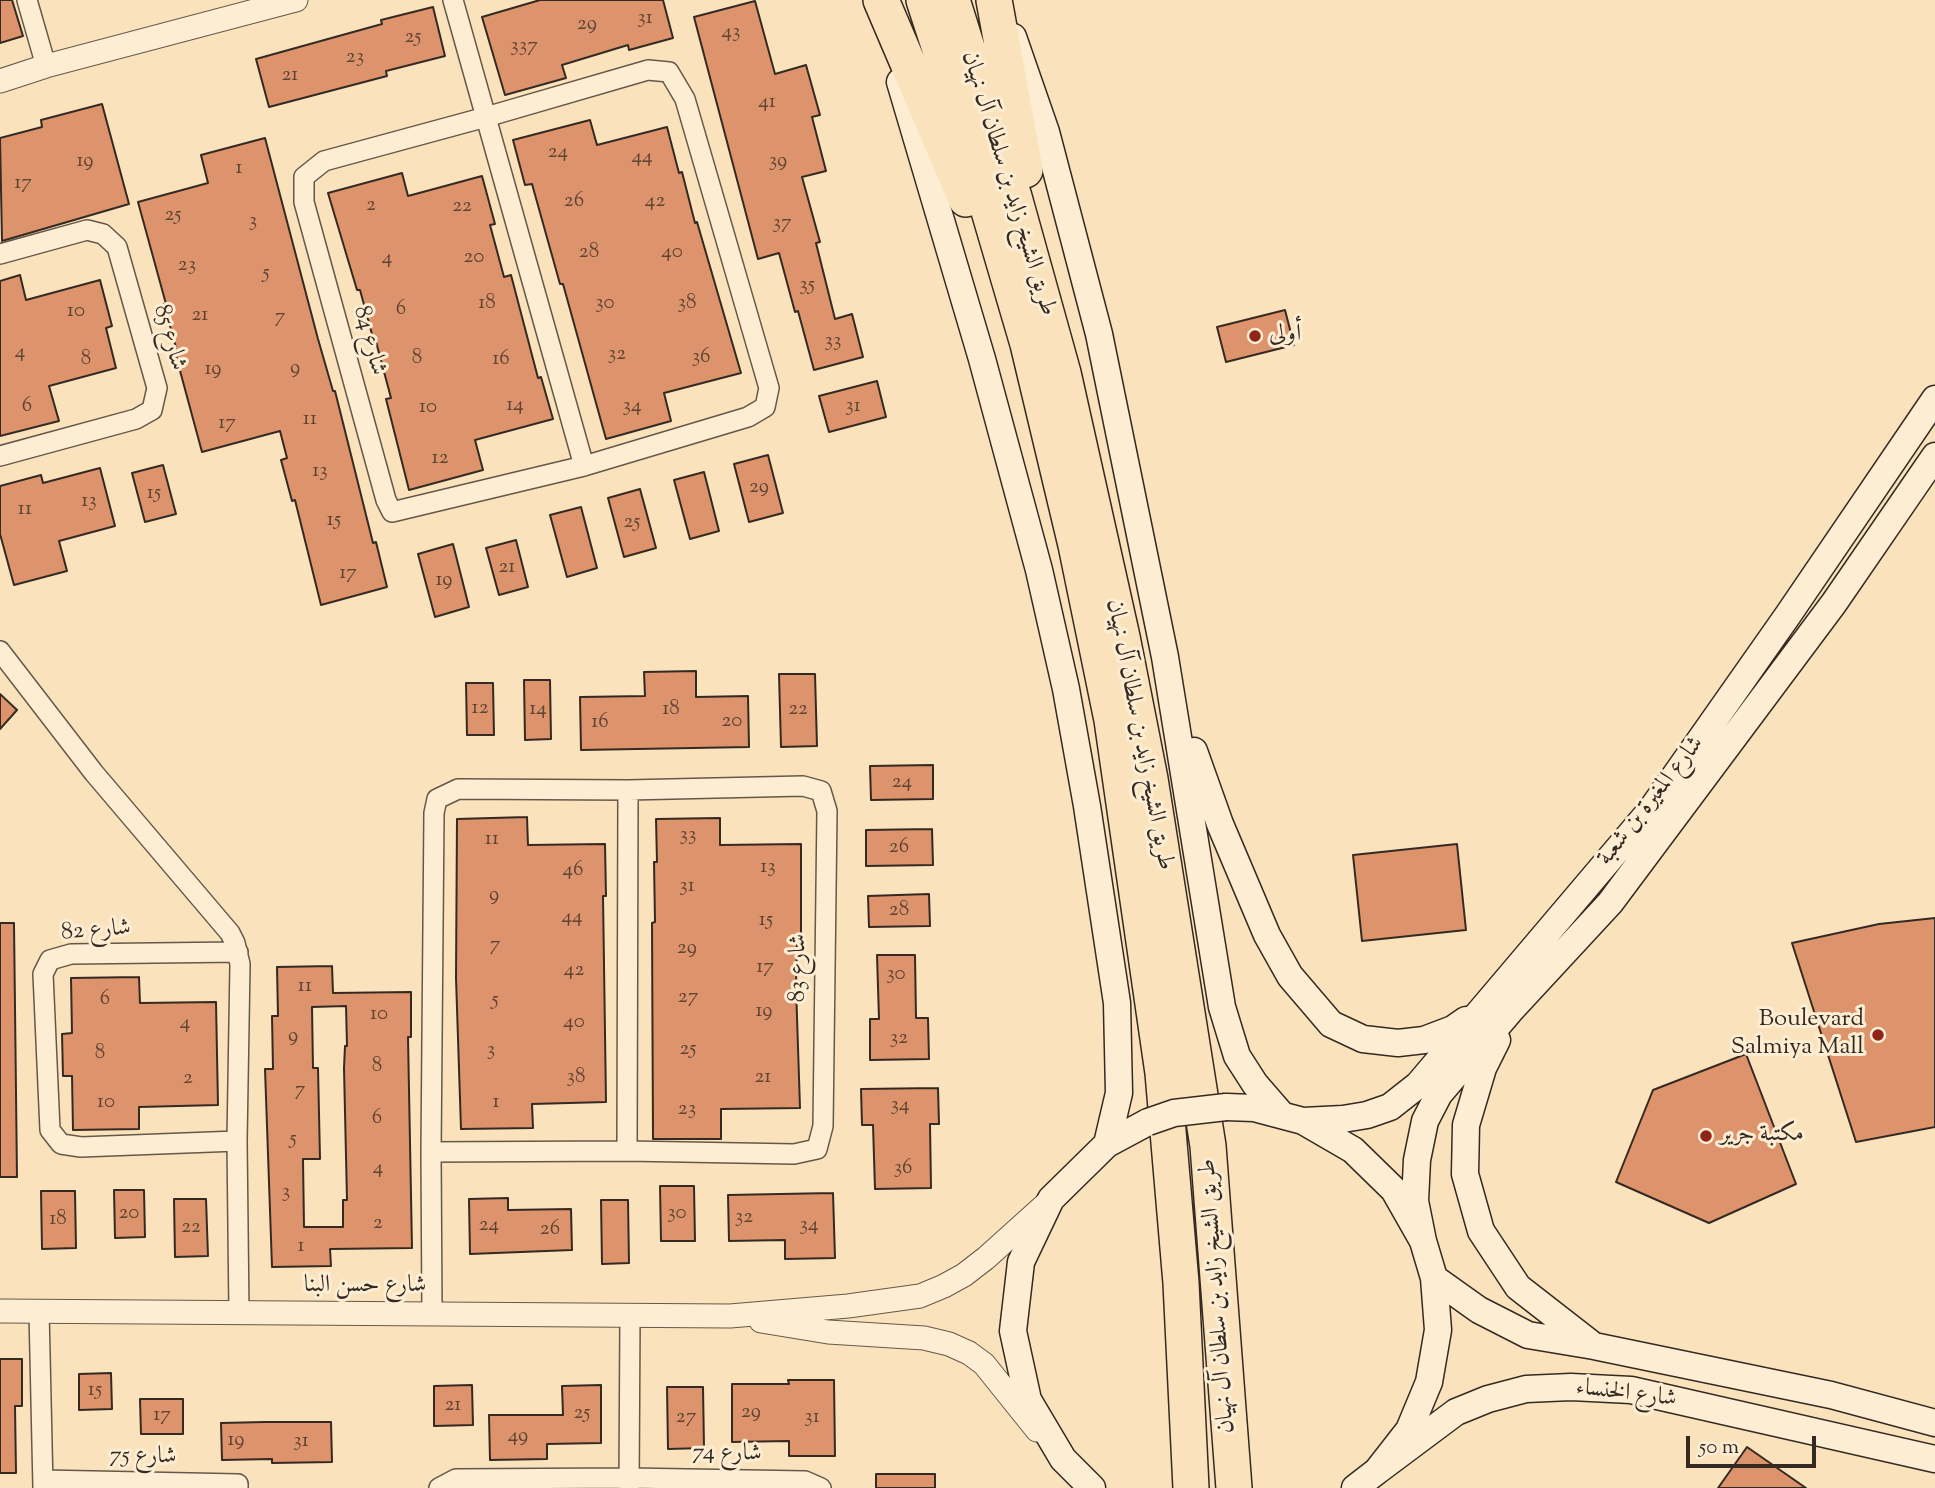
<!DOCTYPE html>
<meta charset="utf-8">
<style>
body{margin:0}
#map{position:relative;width:1935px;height:1488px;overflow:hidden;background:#fae3bc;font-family:"Sorts Mill Goudy",serif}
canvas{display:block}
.scale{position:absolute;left:1686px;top:1436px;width:130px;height:32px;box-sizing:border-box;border:4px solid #352a22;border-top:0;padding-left:9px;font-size:21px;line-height:24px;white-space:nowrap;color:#352a22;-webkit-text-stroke:5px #fcedd3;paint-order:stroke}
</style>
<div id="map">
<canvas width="1935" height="1488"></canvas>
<div class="scale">50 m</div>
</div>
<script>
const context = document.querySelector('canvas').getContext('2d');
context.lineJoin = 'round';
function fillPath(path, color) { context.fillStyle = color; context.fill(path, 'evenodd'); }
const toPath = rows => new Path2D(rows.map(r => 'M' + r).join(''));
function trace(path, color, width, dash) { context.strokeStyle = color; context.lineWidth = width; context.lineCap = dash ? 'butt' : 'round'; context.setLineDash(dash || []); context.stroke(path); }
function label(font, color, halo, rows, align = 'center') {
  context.font = font + ' "Sorts Mill Goudy",Amiri,serif'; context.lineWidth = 6; context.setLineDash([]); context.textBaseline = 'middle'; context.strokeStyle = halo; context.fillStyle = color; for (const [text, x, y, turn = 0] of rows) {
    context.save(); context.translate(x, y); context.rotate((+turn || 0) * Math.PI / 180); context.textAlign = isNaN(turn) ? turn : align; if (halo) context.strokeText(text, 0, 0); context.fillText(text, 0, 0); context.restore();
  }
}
const building = toPath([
 [0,0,12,0,23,36,0,43,0,0],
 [540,0,663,0,673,38,629,50,628,45,562,65,566,78,505,95,482,17,540,0],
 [755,1,775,74,806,65,820,115,812,117,826,171,802,177,820,242,816,243,835,319,852,314,863,357,814,370,798,311,795,312,779,253,758,259,694,17,755,1],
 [433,7,445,56,386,71,387,76,269,107,256,59,382,24,381,20,433,7],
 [102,104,129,204,2,241,0,138,42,127,41,120,102,104],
 [590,120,597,145,667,127,679,173,682,172,695,223,697,222,741,373,664,393,671,421,606,439,563,284,560,284,532,184,525,185,513,140,590,120],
 [265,138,318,339,333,391,335,391,373,543,376,542,387,587,321,605,295,500,292,501,281,460,287,458,280,431,202,452,176,356,178,355,164,304,166,304,138,202,208,183,201,155,265,138],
 [402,173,408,196,482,176,495,224,490,225,504,277,511,275,538,378,541,377,553,419,475,440,483,470,409,490,386,399,391,398,375,338,373,338,360,290,357,290,328,193,402,173],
 [20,275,26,300,100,280,112,326,106,328,116,368,49,386,59,421,0,436,0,281,20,275],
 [1285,310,1294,345,1226,362,1217,327,1285,310],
 [877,381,886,417,829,432,819,396,877,381],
 [768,455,783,513,749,522,734,464,768,455],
 [163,465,176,514,145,522,132,473,163,465],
 [100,468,115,526,59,541,67,571,14,585,0,534,0,486,41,475,43,483,100,468],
 [704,472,719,531,690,539,674,480,704,472],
 [640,489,656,548,624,557,608,498,640,489],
 [581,507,597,568,567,577,550,515,581,507],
 [516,540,528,587,499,595,486,548,516,540],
 [453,544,469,607,435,617,418,554,453,544],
 [696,671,696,697,748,696,749,747,581,750,580,697,645,696,644,672,696,671],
 [779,674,815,674,817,746,781,747,779,674],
 [524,680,550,680,551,739,525,740,524,680],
 [466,683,493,683,494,735,467,735,466,683],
 [0,694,17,710,0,729,0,694],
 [933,765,933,799,871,800,870,766,933,765],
 [527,817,528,845,605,844,606,896,603,896,606,1102,532,1104,533,1128,461,1129,456,978,457,819,527,817],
 [720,818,720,845,801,844,801,943,797,943,796,986,800,1108,721,1109,721,1139,653,1139,652,923,655,922,654,862,657,862,656,819,720,818],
 [932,829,933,865,866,866,866,830,932,829],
 [1457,844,1466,930,1362,941,1353,855,1457,844],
 [929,894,930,926,869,927,868,896,929,894],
 [1935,918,1935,1127,1856,1142,1792,943,1879,924,1935,918],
 [0,923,14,923,17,1177,0,1177,0,923],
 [877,955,915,955,916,1018,928,1018,929,1059,870,1060,870,1019,879,1019,877,955],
 [332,966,333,993,411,992,411,1037,408,1037,412,1248,330,1249,331,1266,272,1267,265,1069,273,1069,272,1016,278,1016,277,967,332,966],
 [346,1006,347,1046,345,1046,344,1068,347,1200,343,1200,343,1227,304,1227,303,1159,320,1159,318,1068,313,1068,312,1007,346,1006],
 [139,977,140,1003,216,1002,218,1105,139,1107,139,1129,73,1130,72,1076,63,1076,62,1034,72,1033,71,978,139,977],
 [1746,1054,1796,1184,1709,1223,1616,1182,1653,1090,1746,1054],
 [938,1088,939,1124,930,1124,931,1188,875,1189,873,1125,862,1125,861,1089,938,1088],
 [660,1186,694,1186,695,1241,661,1241,660,1186],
 [114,1190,144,1190,145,1237,115,1238,114,1190],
 [41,1191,75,1191,76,1248,42,1249,41,1191],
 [833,1193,835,1258,785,1259,785,1240,729,1241,728,1195,833,1193],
 [508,1198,508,1210,571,1209,572,1250,470,1254,469,1199,508,1198],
 [174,1199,206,1199,208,1256,175,1257,174,1199],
 [601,1200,628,1200,629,1263,602,1264,601,1200],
 [0,1359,22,1359,22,1406,15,1406,16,1473,0,1473,0,1359],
 [111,1373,112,1409,79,1410,79,1374,111,1373],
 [788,1380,834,1380,835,1456,789,1456,789,1441,732,1442,732,1384,789,1384,788,1380],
 [472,1385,473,1425,434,1426,434,1386,472,1385],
 [601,1385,601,1443,547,1444,547,1459,490,1460,489,1415,563,1415,562,1386,601,1385],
 [667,1387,703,1387,704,1448,668,1449,667,1387],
 [140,1399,183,1399,183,1434,141,1434,140,1399],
 [265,1422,331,1422,332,1462,272,1463,272,1459,222,1460,221,1423,265,1422],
 [1747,1447,1806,1488,1718,1488,1747,1447],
 [876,1474,935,1474,935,1488,876,1488,876,1474]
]);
fillPath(building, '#dd946c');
trace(building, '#352a22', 2);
const minor = toPath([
 [27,0,46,66],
 [453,0,584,466],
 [648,70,669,72,685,99,769,388,765,407,748,417,584,466,392,512,386,500,304,202,304,177,324,161,486,117,648,70],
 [0,254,87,230,103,234,117,247,157,388,152,410,136,419,0,456],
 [0,651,94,773,230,933,235,943,240,964,237,1141,239,1313],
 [237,1141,81,1147,61,1144,50,1130,43,974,50,960,71,954,238,952],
 [627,1151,628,790],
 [431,1152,627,1151,794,1154,817,1149,823,1126,827,811,821,791,803,786,628,790,458,789,437,799,434,813,431,1152,432,1314],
 [39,1311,43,1488],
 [43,1480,238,1484,238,1488],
 [439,1488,456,1479,629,1478,805,1481,821,1488],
 [629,1488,630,1315]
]);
const tertiary = toPath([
 [0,81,46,66,296,0],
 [0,1311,730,1316,848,1306,920,1296,944,1286,964,1275,986,1258,1046,1204],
 [761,1321,828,1332,924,1338,949,1344,969,1353,984,1364,1037,1430]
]);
const secondary = toPath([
 [1013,37,1046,132,1099,334,1165,657,1222,1007,1237,1056,1255,1084,1281,1114],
 [900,82,982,359,1039,570,1066,689,1087,806,1117,1003,1119,1093,1107,1144],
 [1194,751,1220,824,1267,935,1290,976,1331,1024,1363,1039,1398,1043,1424,1040,1453,1029,1466,1020],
 [1497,1040,1483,1068,1466,1125,1465,1174,1481,1231,1518,1287,1590,1343],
 [1226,1107,1254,1108,1303,1121,1353,1150,1394,1190,1423,1241,1434,1278,1438,1330,1429,1382,1409,1430,1377,1471,1355,1488],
 [1303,1121,1343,1119,1367,1115,1390,1107,1418,1085,1651,810,1788,615,1935,399],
 [1423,1241,1415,1201,1417,1160,1425,1121,1439,1094,1510,1011,1610,903,1834,603,1935,456],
 [1434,1278,1479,1310,1528,1335,1594,1346,1831,1395,1935,1423],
 [1377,1471,1456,1412,1488,1399,1526,1389,1571,1387,1631,1390,1935,1459],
 [1092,1488,1063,1459,1028,1400,1013,1331,1021,1262,1051,1199,1107,1144,1148,1122]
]);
const motorway = toPath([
 [881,0,966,199],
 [924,0,955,95,1028,344,1076,545,1112,720,1163,1073,1181,1283,1191,1488],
 [952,0,1014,197,1063,373,1122,637,1150,779,1208,1146,1234,1488],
 [994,0,1025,170]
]);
trace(minor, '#665848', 22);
trace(tertiary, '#665848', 25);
trace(secondary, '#352a22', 29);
trace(motorway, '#352a22', 38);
trace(minor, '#fcedd3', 19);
trace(tertiary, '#fcedd3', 23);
trace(secondary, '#fcedd3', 26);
trace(motorway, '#fae3bc', 35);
const secondaryBridge = toPath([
 [1148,1122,1174,1113,1226,1107]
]);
trace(secondaryBridge, '#352a22', 29, []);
trace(secondaryBridge, '#fcedd3', 26);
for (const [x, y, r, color] of [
 [1255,336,7,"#8f2418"],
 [1878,1035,7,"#8f2418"],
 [1706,1136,7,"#8f2418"]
]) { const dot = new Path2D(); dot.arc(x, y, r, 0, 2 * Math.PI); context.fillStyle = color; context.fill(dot); trace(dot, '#fcedd3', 2.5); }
label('21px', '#5f4434', null, [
 ["31",645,19],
 ["29",587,25],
 ["43",731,33],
 ["25",413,38],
 ["337",524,47],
 ["23",355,58],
 ["21",290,76],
 ["41",767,103],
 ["24",558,153],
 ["44",642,158],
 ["19",85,162],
 ["39",778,162],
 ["1",239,169],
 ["17",23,184],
 ["26",574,202],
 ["42",655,202],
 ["2",371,206],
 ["22",462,207],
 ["25",173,216],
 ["3",253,222],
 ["37",782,224],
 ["28",589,253],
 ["40",672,253],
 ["20",474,258],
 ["4",387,259],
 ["23",187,266],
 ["5",266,274],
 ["35",807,286],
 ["18",487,304],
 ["30",605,304],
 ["38",687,304],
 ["6",401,310],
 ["10",76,312],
 ["21",200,316],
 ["7",280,318],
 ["33",833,342],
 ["4",20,353],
 ["32",617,355],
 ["36",701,358],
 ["8",417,359],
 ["8",86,360],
 ["16",501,360],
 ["9",295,369],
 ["19",213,370],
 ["14",515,406],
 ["6",27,407],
 ["34",632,407],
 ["31",853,407],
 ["10",428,408],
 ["11",310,420],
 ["17",227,424],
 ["12",440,459],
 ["13",320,472],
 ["29",759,488],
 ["15",154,494],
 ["13",89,502],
 ["11",25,510],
 ["15",334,521],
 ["25",632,523],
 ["21",507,568],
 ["17",348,574],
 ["19",444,581],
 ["12",480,709],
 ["14",538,710],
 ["18",671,710],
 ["22",798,710],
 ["20",732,722],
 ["16",600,723],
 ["24",902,783],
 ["33",688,836],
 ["11",492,840],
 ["26",899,848],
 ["13",768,868],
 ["46",573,871],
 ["31",687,887],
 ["9",494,896],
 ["28",899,911],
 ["44",572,918],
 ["15",766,921],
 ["7",495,946],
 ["29",687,949],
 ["17",765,968],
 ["42",574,971],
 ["30",896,975],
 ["11",305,987],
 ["27",688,998],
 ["6",105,1000],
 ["5",495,1001],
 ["19",764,1012],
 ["10",379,1015],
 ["40",574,1023],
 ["4",185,1024],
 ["9",293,1037],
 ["32",899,1039],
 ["25",688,1050],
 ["3",491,1051],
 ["8",100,1054],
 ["8",377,1067],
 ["38",576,1078],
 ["21",763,1078],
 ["2",188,1079],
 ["7",300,1091],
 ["10",106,1103],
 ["1",496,1103],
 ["34",900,1106],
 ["23",687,1110],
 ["6",377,1119],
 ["5",293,1140],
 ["4",378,1169],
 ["36",903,1169],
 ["3",286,1193],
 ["20",129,1214],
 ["30",677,1214],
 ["32",744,1218],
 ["18",58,1220],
 ["2",378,1224],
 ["24",489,1226],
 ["34",809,1226],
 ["22",191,1228],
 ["26",550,1230],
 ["1",301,1247],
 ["15",95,1391],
 ["21",453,1406],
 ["29",751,1413],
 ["25",582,1414],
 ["17",162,1416],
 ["27",686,1418],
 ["31",812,1418],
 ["49",518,1437],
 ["19",236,1441],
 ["31",301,1442]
]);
label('24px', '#352a22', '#fcedd3', [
 ["طريق الشيخ زايد بن سلطان آل نهيان",1007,184,73],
 ["شارع 85",168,338,74],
 ["شارع 84",368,341,75],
 ["طريق الشيخ زايد بن سلطان آل نهيان",1138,735,79],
 ["شارع المغيرة بن شعبة",1652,802,-52],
 ["شارع 82",96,932,-4],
 ["شارع 83",800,968,-89],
 ["شارع حسن البنا",365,1287],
 ["طريق الشيخ زايد بن سلطان آل نهيان",1219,1296,-94],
 ["شارع الخنساء",1626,1395,7],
 ["شارع 74",727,1455,1],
 ["شارع 75",143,1458,1]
]);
label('24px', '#352a22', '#fcedd3', [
 ["أولى",1269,336],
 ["Boulevard",1864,1021,"right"],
 ["Salmiya Mall",1864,1049,"right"],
 ["مكتبة جرير",1720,1136]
], 'left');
</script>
